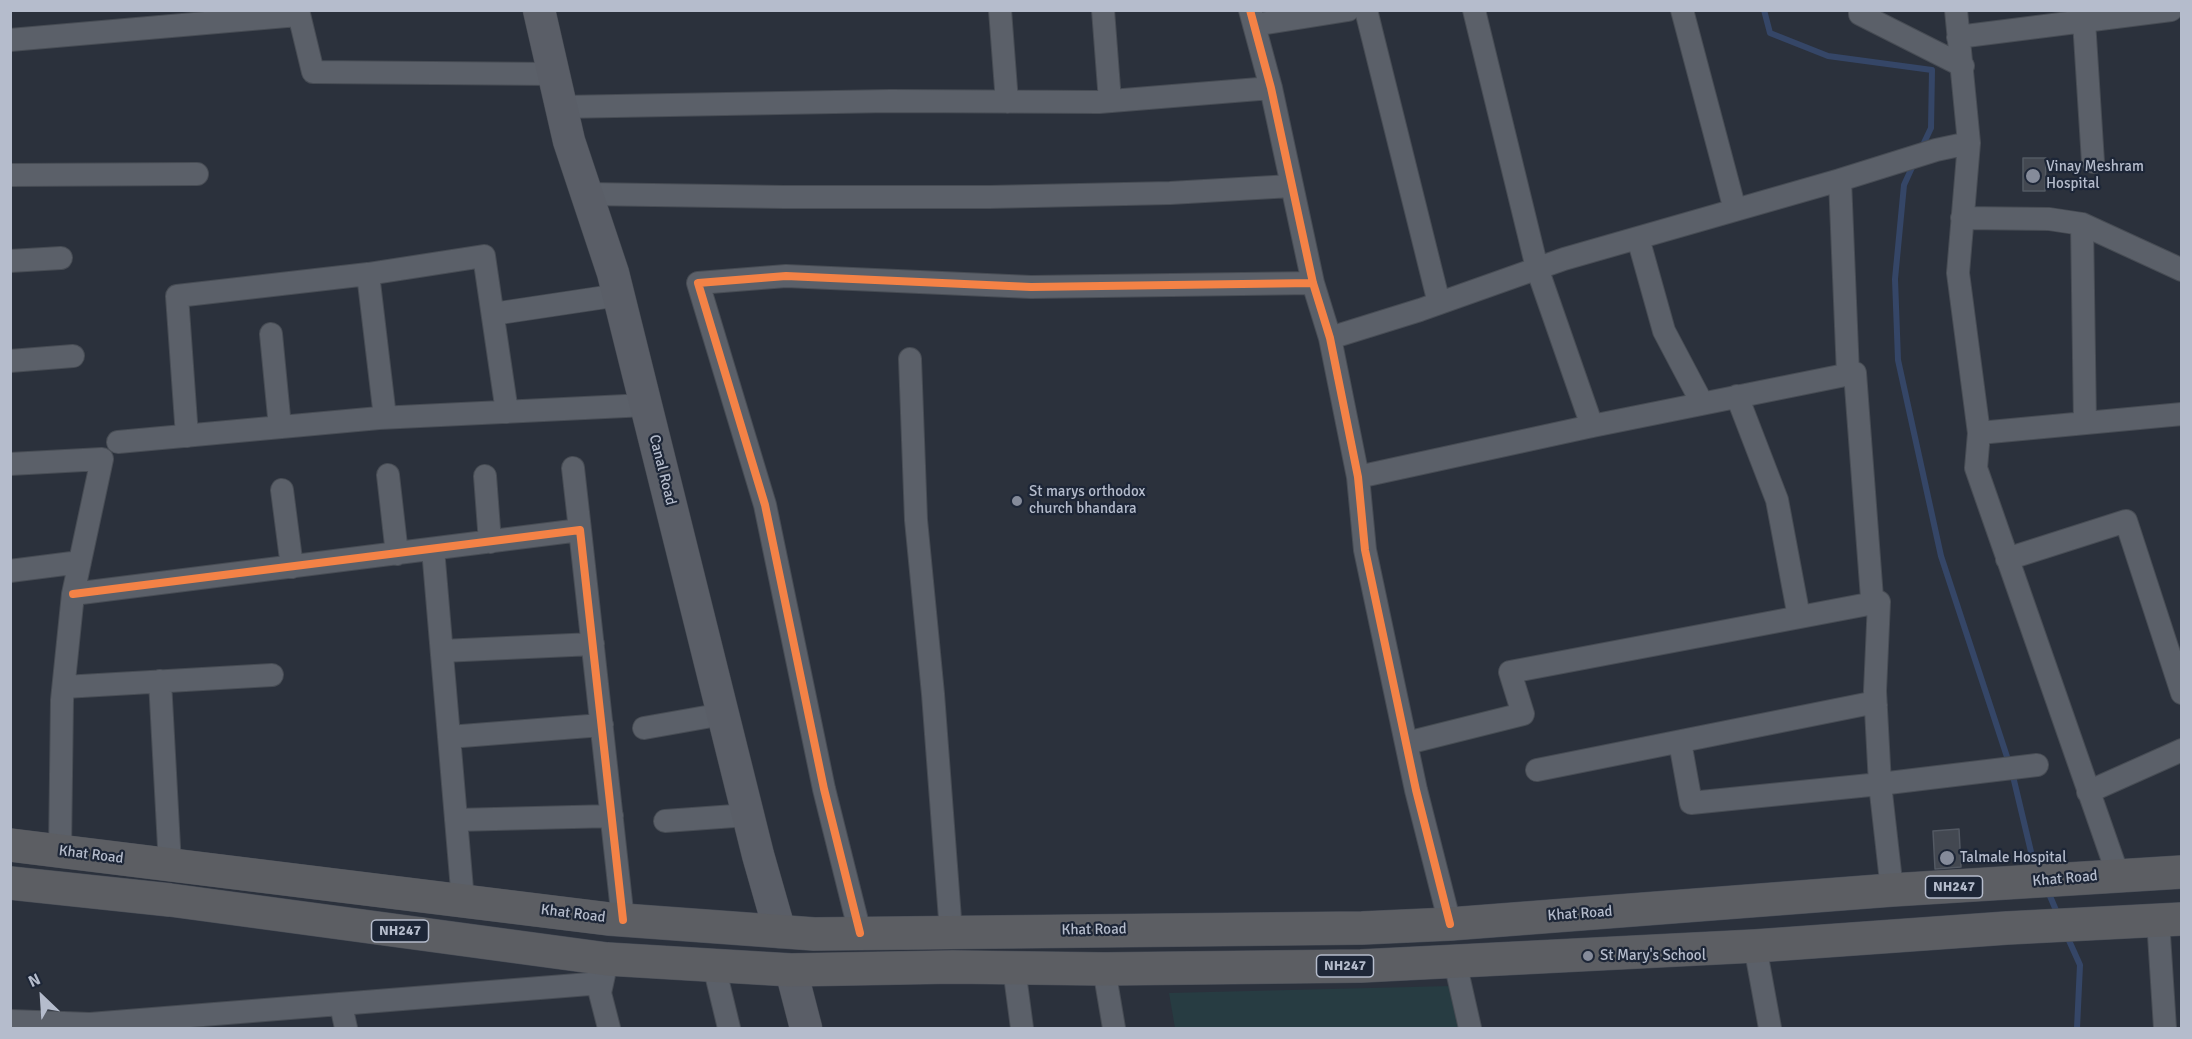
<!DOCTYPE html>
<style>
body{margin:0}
#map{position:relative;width:2192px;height:1039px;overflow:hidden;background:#2b313c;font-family:Signika,sans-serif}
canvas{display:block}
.frame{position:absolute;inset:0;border:12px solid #b5bccc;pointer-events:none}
.north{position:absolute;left:12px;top:967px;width:60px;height:60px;-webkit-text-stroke:4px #1d2637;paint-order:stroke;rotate:335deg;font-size:16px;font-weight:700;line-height:24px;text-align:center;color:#b5bccc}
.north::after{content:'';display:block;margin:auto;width:21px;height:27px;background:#b5bccc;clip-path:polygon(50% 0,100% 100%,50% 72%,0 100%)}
</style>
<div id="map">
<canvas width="2192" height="1039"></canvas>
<div class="frame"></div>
<div class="north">N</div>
</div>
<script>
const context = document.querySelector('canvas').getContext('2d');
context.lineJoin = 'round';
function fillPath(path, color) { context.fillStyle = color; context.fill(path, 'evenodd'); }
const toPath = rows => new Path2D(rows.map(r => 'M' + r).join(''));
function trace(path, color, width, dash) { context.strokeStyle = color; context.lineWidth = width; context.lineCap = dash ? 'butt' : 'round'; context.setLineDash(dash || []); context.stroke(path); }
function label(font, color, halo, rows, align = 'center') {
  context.font = font + ' Signika,sans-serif'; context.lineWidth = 4.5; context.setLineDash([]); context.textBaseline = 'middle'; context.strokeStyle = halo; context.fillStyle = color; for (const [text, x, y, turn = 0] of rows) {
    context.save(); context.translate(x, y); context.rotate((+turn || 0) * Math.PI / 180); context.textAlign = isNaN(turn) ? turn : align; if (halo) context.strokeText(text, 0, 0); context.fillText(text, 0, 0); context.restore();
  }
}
fillPath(toPath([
 [1451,986,1461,1028,1175,1028,1169,993]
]), '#273c42');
trace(toPath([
 [1764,10,1770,33,1828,56,1932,70,1931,128,1921,149],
 [1914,163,1904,185,1895,279,1898,360,1941,556,2012,772,2032,856,2039,871],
 [2047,889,2058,915],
 [2067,936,2080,965,2077,1028]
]), '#354667', 6);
const building = toPath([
 [2023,158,2046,158,2045,191,2023,191,2023,158],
 [1959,829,1961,867,1935,869,1933,831,1959,829]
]);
fillPath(building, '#434851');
trace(building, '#535963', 1.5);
const street = toPath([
 [298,10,313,72,554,74],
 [1000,10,1007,102],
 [1103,10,1110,101],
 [1250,10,1271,88,1313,283,1330,338,1358,477,1365,550,1416,790,1450,924],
 [1366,10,1439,303],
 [1474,10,1537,268,1592,426],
 [1682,10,1735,210],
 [1860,10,1860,14,1963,66],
 [1956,10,1969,143,1958,273,1979,433],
 [2084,21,2093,162],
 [1254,25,1348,10],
 [1958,37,2171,10],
 [10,40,298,15],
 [561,107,890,101,1099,102,1271,88],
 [10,175,197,174],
 [1840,180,1936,150,1969,143],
 [587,194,784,197,989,197,1170,193,1291,186],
 [1962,218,2049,219,2082,224,2182,270],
 [2082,224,2085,423],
 [1638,238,1664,331,1702,403],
 [10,261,61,258],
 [368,274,484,256,507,412],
 [493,314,619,295],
 [271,334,280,427],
 [1330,338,1420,310,1564,259,1840,180,1848,374],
 [910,359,916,520,933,694,951,932],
 [10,361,73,356],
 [1737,396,1777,500,1799,617],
 [187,436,177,296,368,274,385,417],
 [118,442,379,418,646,405],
 [10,464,102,459,73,594,62,700,60,851],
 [573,468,580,530],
 [388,475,397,554],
 [485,476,490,542],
 [1358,477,1592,426,1855,373,1872,598,1879,602],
 [282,490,292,567],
 [433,549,463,901],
 [2007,559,2126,521,2182,693],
 [10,571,80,562],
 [73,594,580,530,623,920],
 [442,651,593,644],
 [160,681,170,865],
 [64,687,272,675],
 [644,728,723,714],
 [449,737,602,725],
 [1680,742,1691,803,1880,784,2037,765],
 [1407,743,1523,714,1510,672,1879,602,1875,691,1880,784,1892,890],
 [1537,770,1866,704,1876,705],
 [2088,792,2182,750],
 [456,820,612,816],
 [665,821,748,815],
 [2118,875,1976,468,1979,433,2182,414],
 [2158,920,2165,1028],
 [860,933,824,789,765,505,698,283,786,276,1031,287,1313,283],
 [1755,946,1770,1028],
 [1455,962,1470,1028],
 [716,965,714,966,729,1028],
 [1014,968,1022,1028],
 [1104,969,1114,1028],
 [605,970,600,993,609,1028],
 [341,1005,346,1028],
 [10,1021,90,1024,602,983]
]);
const secondary = toPath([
 [539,10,569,141,613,273,758,855,780,932],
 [791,970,806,1028]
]);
const highway = toPath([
 [10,845,609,919,814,934,1362,928,1450,924,1892,890,2182,872],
 [10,883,170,900,607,959,791,970,953,967,1104,969,1361,966,1755,946,2007,928,2182,919]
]);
trace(street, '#474c54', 24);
trace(secondary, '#474c54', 33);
trace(highway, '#484d57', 34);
trace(street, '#5b6069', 22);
trace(secondary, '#5a5e67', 32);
trace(highway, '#5c5e63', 33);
trace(toPath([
 [1250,10,1271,88,1313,283,1330,338,1358,477,1365,550,1416,790,1450,924],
 [73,594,580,530,623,920],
 [860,933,824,789,765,505,698,283,786,276,1031,287,1313,283]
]), '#f48246', 8);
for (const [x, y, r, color] of [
 [2033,176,8,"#858b9a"],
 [1017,501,6,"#858b9a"],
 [1947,858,8,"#858b9a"],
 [1588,956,6,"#858b9a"]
]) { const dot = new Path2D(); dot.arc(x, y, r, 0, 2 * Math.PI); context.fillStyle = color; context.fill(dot); trace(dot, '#1d2637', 2); }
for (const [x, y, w] of [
 [1954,887,57],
 [400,931,57],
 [1345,966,57]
]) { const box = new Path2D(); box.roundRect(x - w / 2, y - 11, w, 22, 4.5); context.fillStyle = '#1d2637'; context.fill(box); trace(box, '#b5bccc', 1.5); }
label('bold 14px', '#b5bccc', null, [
 ["NH247",1954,887],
 ["NH247",400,931],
 ["NH247",1345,966]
]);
label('15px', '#b5bccc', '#1d2637', [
 ["Vinay Meshram",2046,167],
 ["Hospital",2046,184],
 ["St marys orthodox",1029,492],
 ["church bhandara",1029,509],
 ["Talmale Hospital",1960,858],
 ["St Mary's School",1600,956]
], 'left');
label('15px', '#b5bccc', '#1d2637', [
 ["Canal Road",662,470,76],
 ["Khat Road",91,855,7],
 ["Khat Road",2065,879,-5],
 ["Khat Road",573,914,7],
 ["Khat Road",1580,914,-4],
 ["Khat Road",1094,930,-1]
]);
</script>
